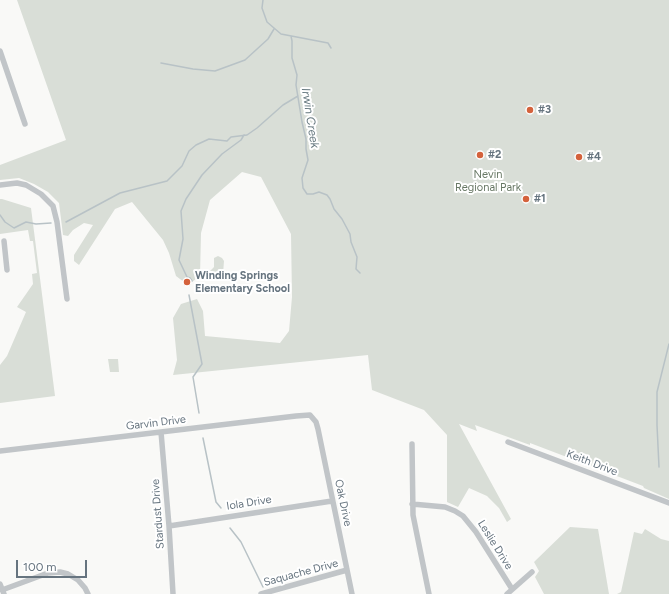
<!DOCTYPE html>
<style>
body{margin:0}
#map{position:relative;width:669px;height:594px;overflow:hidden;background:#f9f9f7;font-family:Figtree,sans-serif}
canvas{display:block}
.scale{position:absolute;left:16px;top:560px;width:71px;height:18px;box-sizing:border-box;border:2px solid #66747f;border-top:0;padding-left:5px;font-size:12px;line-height:14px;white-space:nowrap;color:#66747f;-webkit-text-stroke:3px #fff;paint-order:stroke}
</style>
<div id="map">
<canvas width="669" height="594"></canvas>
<div class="scale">100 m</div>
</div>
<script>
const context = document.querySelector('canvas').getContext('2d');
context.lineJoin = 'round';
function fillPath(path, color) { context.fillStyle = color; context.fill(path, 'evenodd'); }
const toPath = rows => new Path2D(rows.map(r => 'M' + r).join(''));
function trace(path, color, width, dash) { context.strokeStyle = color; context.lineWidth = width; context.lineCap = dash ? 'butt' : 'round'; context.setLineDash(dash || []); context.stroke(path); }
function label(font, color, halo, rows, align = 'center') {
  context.font = font + ' Figtree,sans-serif'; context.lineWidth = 4; context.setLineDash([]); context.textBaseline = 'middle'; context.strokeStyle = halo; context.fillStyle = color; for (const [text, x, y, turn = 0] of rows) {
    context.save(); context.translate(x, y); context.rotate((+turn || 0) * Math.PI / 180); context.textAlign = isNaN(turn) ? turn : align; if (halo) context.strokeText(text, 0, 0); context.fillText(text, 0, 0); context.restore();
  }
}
fillPath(toPath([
 [17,0,669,0,669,499,644,488,643,486,530,443,530,445,475,425,477,431,459,424,511,519,507,522,499,508,487,496,469,488,458,507,447,502,447,435,424,410,372,390,368,355,173,375,177,360,173,318,181,304,197,299,203,311,205,336,280,343,289,331,292,297,291,234,261,177,242,172,210,200,201,233,200,276,188,285,176,276,169,253,163,240,132,202,115,209,79,265,74,261,74,255,93,225,84,223,73,230,68,236,63,235,59,203,48,192,34,184,19,178,0,180,0,165,66,140],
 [0,199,2,199,31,208,55,396,0,403,0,365,7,356,26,312,17,307,33,284,32,274,37,273,33,241,30,241,28,230,0,234],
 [218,256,222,258,224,261,223,274,219,277,211,278,208,273,214,267,214,258],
 [108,359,118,359,119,372,110,372],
 [570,527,598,529,609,594,544,594,535,577,539,571,534,562],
 [645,529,661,539,669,541,669,594,617,594,621,592,634,532,642,534]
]), '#d9ded7');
trace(toPath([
 [263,0,262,8,267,22,281,34,328,43,331,48],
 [291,36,292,41,292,58,297,75,296,85,302,122,306,139,306,149,308,160,302,178,303,188,307,194,313,194,319,192,327,195,330,199,334,209,342,219,350,234,351,242,357,257,356,269,360,273],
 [161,63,193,69,215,71,245,60,268,39,274,29],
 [0,215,5,222,14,228,26,222,36,224,51,223],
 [66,222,120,193,167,181,182,166,189,151,196,145,209,139,227,141,231,137,247,135,257,128,283,105,298,96],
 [192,281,190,278,187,277,179,260,183,239,181,211,186,199,202,175,222,154,241,140,244,135],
 [189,295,202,364,193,377,199,413],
 [203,438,216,502,221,508],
 [659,467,657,425,657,392,669,344],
 [230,528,241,542,263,587]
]), '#b8c2c6', 1.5);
trace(toPath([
 [0,51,25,124],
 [0,185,17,183,26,185,41,194,53,206,57,222,67,299],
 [4,241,7,270],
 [161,432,169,526,173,594],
 [508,442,669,503],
 [412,444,413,515,429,594],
 [0,451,296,416,310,415,316,422,318,429,352,594],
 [412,504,445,507,455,511,463,516,476,532,512,589],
 [169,526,332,501],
 [0,584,4,594],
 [2,590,48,573,60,572,68,574,78,580,85,588,88,594],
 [261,594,347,570],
 [507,594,532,572]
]), '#c1c5c8', 5.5);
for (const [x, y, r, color] of [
 [530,110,4,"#d4623c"],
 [480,155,4,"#d4623c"],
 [579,157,4,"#d4623c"],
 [526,199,4,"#d4623c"],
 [187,282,4,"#d4623c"]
]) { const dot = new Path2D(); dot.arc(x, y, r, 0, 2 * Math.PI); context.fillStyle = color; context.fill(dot); trace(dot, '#fff', 1.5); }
label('bold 11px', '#66747f', '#fff', [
 ["#3",538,110],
 ["#2",488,155],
 ["#4",587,157],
 ["#1",534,199],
 ["Winding Springs",195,276],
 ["Elementary School",195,289]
], 'left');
label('11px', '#687865', '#fff', [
 ["Nevin",488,175],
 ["Regional Park",488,188]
]);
label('11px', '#66747f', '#fff', [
 ["Garvin Drive",156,423,-7],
 ["Keith Drive",592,463,21],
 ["Iola Drive",249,503,-9],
 ["Oak Drive",343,503,78],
 ["Stardust Drive",158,514,-94],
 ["Leslie Drive",495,545,58],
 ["Saquache Drive",301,573,-15]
]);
label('italic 12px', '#677980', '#fff', [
 ["Irwin Creek",310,118,81]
]);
</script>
